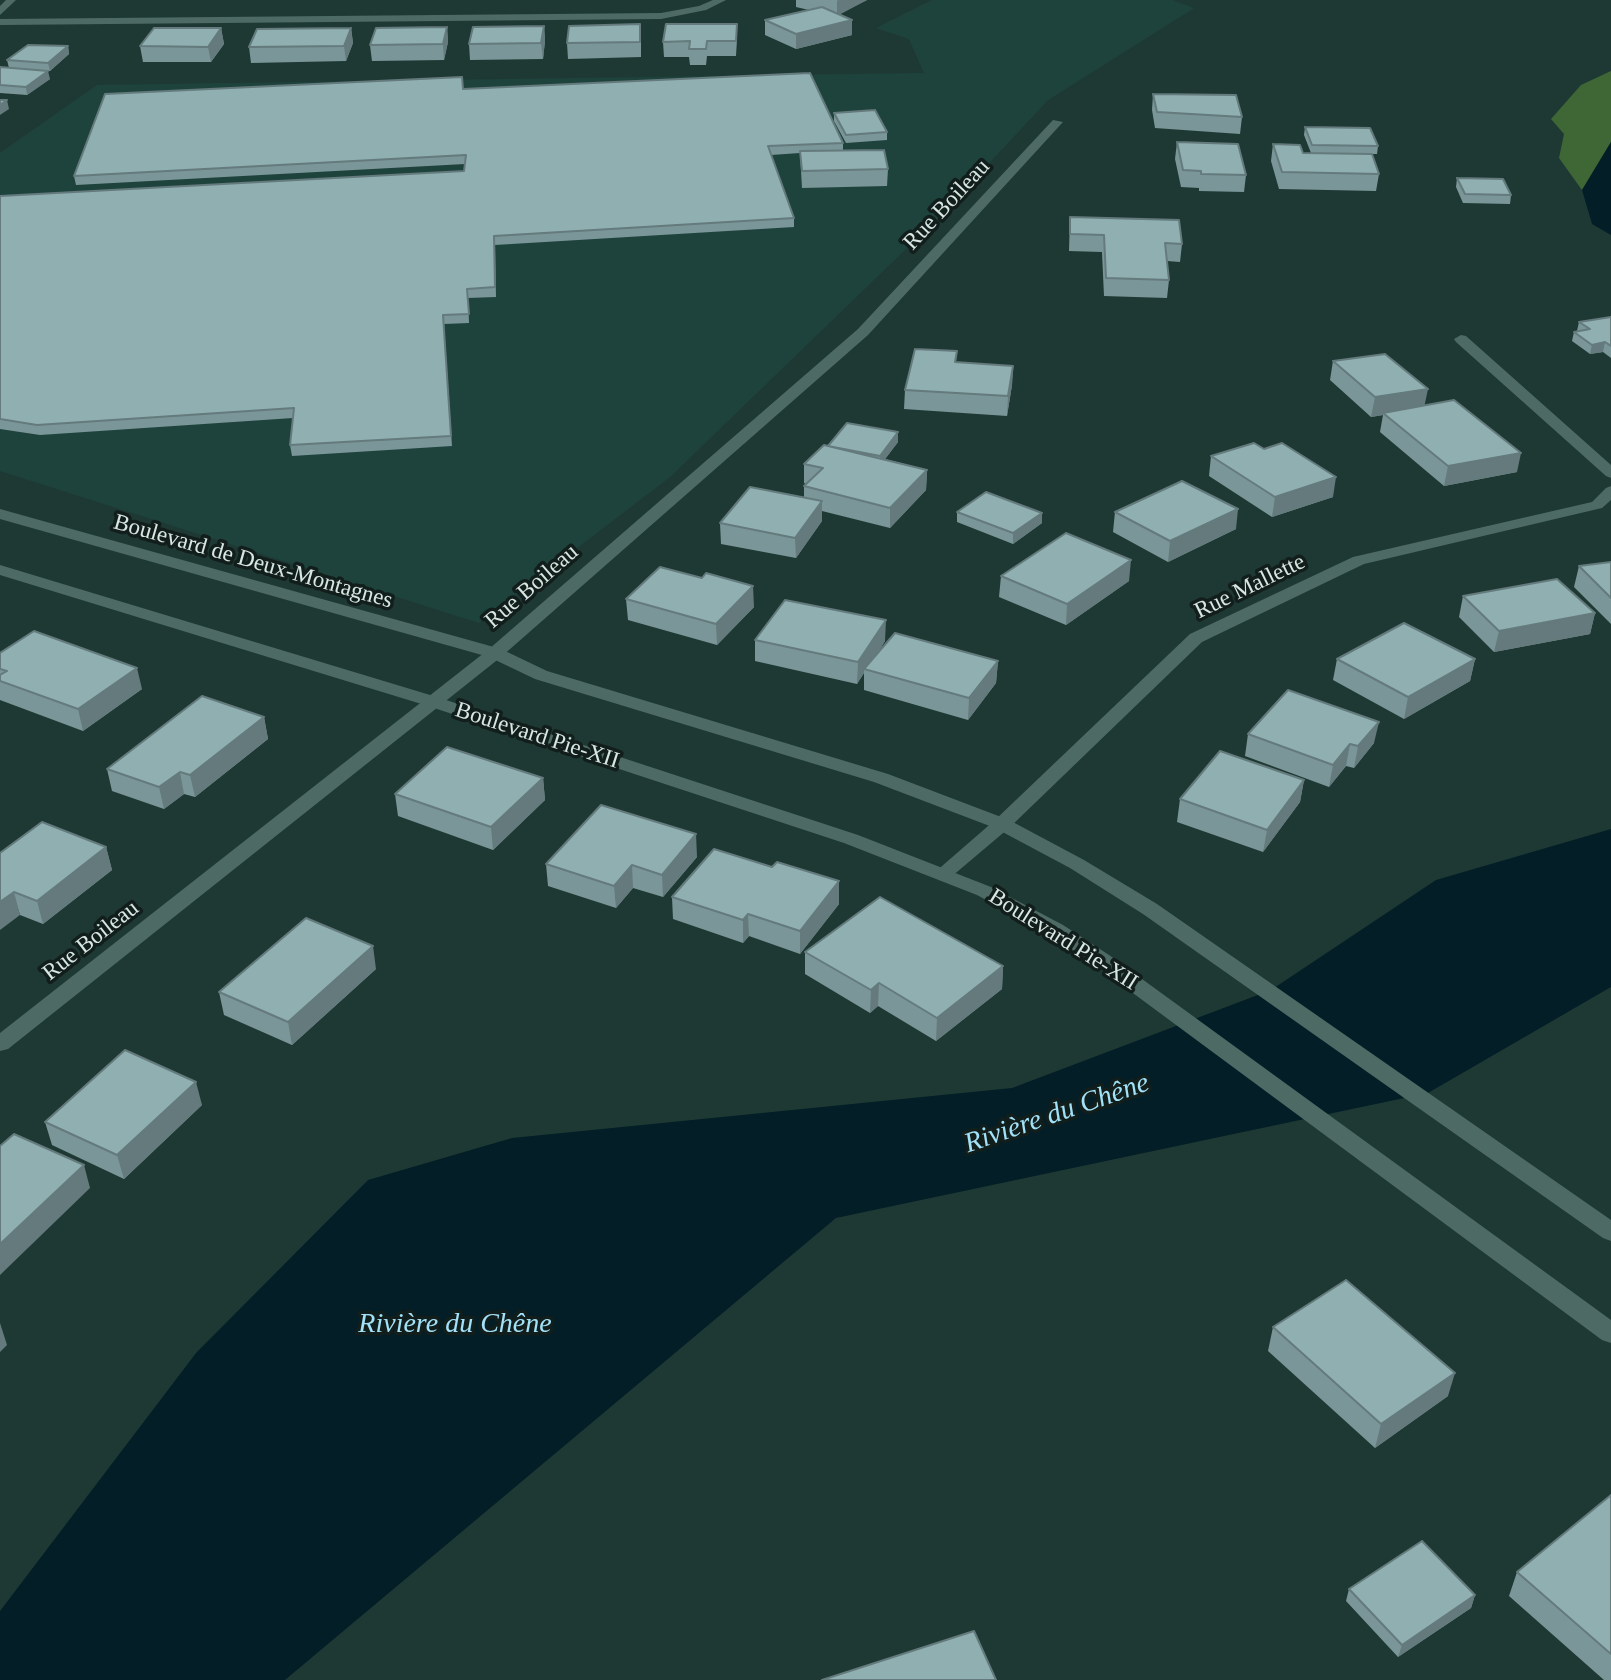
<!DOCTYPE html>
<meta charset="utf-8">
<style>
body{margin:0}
canvas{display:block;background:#1e3934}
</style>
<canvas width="1611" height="1680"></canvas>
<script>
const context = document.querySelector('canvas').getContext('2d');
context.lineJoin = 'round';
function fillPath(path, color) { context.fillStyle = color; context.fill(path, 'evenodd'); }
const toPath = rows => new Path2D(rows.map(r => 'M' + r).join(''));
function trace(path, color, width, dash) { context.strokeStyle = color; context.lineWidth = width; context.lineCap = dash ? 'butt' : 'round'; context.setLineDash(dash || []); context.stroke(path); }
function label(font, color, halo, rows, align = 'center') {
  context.font = font + ' Georgia,serif'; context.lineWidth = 7; context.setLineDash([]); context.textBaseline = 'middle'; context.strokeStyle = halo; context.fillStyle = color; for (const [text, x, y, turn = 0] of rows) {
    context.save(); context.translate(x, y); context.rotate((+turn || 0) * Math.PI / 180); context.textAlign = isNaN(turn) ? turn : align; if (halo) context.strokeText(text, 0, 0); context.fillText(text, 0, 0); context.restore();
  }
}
fillPath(toPath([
 [932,0,1172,0,1194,8,1048,100,936,220,670,477,479,623,0,471,0,153,97,85,924,73,909,39,876,28]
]), '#1e433d');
fillPath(toPath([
 [1611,71,1611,142,1582,190,1559,158,1564,134,1551,119,1581,85]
]), '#3e6735');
fillPath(toPath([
 [1611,142,1611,235,1592,224,1582,190],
 [1611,829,1611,987,1428,1093,836,1218,285,1680,0,1680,0,1611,196,1353,368,1180,512,1138,1012,1088,1271,990,1436,880]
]), '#031e26');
fillPath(toPath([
 [6,0,16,0,0,15,0,6,6,0],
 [713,0,726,0,706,10,661,19,0,25,0,19,661,13,699,6,713,0],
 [1053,120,1063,122,868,335,501,657,8,1049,0,1051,0,1033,489,649,858,329,1053,120],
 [1461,335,1466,336,1611,465,1611,478,1606,476,1456,342,1454,339,1461,335],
 [1611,486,1611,500,1602,508,1364,564,1202,642,1009,828,951,877,944,879,937,877,934,873,995,820,1190,634,1353,557,1592,502,1606,488,1611,486]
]), '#4e6a64');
fillPath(toPath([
 [0,509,501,649,547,671,888,774,1009,820,1084,860,1157,904,1611,1220,1611,1241,1603,1238,1143,914,1070,868,995,828,874,782,535,679,489,657,0,519,0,509],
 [0,565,440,698,858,835,991,887,1063,925,1109,955,1611,1320,1611,1343,1602,1340,1095,965,1049,935,977,895,844,843,428,706,0,575,0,565]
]), '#4e6a64');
fillPath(toPath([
 [796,0,867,0,839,14,852,35,796,49,765,35,765,20,809,10,796,7],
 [544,26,545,41,543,59,470,60,469,44],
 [447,27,448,42,444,60,372,61,370,45],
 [221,28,224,44,211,62,143,62,140,46],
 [351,28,353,43,346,61,251,63,249,47],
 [737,39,736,56,707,56,706,65,690,65,689,57,664,57,663,42],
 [641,40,641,57,568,59,567,43],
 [68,46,69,54,50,71,42,70,50,79,27,95,0,93,0,67,9,68,7,60],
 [463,89,843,143,843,151,888,169,887,186,802,188,800,153,771,155,794,218,794,227,495,245,496,297,468,298,469,323,444,324,452,446,292,456,290,445,293,418,40,435,0,429,0,196,464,171,465,164,76,185,74,176],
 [1153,94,1242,117,1240,134,1155,128,1152,110],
 [834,113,887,132,887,140,846,143,834,121],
 [1305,127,1378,146,1377,154,1372,154,1379,174,1376,191,1279,189,1271,161,1273,144,1303,153,1311,153,1304,135],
 [1177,142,1246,175,1244,192,1199,191,1199,188,1181,187,1175,159],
 [1457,178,1511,195,1510,204,1463,203,1456,187],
 [1070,217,1182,244,1180,262,1167,261,1169,280,1167,298,1104,296,1102,252,1069,251],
 [1611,317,1611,358,1603,352,1590,354,1572,341,1574,332,1577,331,1579,322],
 [957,351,956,362,1013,366,1012,385,1007,416,904,409,905,390],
 [1333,361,1424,405,1517,472,1444,486,1380,432,1383,415,1371,417,1330,380],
 [898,442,885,459,927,470,926,490,890,528,822,511,822,521,796,558,721,544,720,523,804,497,804,486,806,484,804,483,804,464,828,446],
 [1264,449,1333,497,1272,517,1209,476,1211,456],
 [957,512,1042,513,1042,523,1013,544,957,522],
 [1115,512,1236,529,1168,562,1113,532],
 [1611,562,1611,624,1574,587,1579,566],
 [1001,576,1129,581,1066,625,999,597],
 [1463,596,1595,613,1590,634,1494,652,1459,617],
 [626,599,754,607,717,645,628,620],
 [755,640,885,641,875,657,998,661,996,683,968,720,864,690,864,673,857,684,755,661],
 [0,653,142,689,83,731,0,700],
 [1337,659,1475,659,1470,681,1404,719,1333,680],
 [264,717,268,739,195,797,184,794,164,809,112,791,107,769],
 [1248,734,1374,743,1354,768,1346,766,1329,787,1245,756],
 [543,778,545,800,493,850,398,816,395,794],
 [1304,780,1300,802,1263,852,1177,822,1180,799],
 [106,847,112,870,43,924,20,915,0,853],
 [697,857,663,897,633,888,616,908,548,886,546,864],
 [672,897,839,904,800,954,749,936,743,943,673,919],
 [805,952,1003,966,1002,989,936,1041,878,1006,870,1013,805,974],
 [376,969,292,1045,224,1015,219,992],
 [202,1105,124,1179,52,1145,45,1122],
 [1273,1327,1448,1396,1375,1448,1268,1351],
 [1611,1495,1611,1680,1604,1680,1509,1596,1517,1572],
 [1349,1589,1475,1595,1471,1608,1398,1657,1346,1601]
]), '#7b9698');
fillPath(toPath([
 [838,0,867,0,837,16,837,1],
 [852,20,852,35,796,49,796,34],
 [544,26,545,41,543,59,541,43],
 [447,27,448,42,444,60,443,44],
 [221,28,224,44,211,62,208,47],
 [351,28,353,43,346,61,344,46],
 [68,46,69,54,50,71,48,63],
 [48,71,50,79,27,95,26,87],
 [7,100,9,109,0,115,0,105],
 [1605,342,1603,352,1590,354,1592,345],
 [1013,366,1012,385,1007,416,1008,396],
 [1428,389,1424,408,1383,413,1383,415,1371,417,1375,397],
 [898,432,898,442,880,466,880,456],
 [1521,453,1517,472,1444,486,1448,466],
 [927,470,926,490,890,528,890,508],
 [1336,477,1333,497,1272,517,1275,497],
 [822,501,822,521,796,558,795,538],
 [1238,509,1236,529,1168,562,1170,541],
 [1042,513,1042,523,1013,544,1013,533],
 [1131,560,1129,581,1066,625,1067,604],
 [753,586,754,607,717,645,716,624],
 [1595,613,1590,634,1494,652,1499,631],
 [886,620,885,641,867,669,864,669,864,673,857,684,858,662],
 [1475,659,1470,681,1404,719,1408,697],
 [998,661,996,683,968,720,969,698],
 [137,668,142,689,83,731,78,709],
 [264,717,268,739,195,797,190,775],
 [1379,722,1374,743,1354,768,1358,746],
 [1350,744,1346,766,1329,787,1333,765],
 [180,772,184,794,164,809,159,787],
 [543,778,545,800,493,850,491,827],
 [1304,780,1300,802,1263,852,1267,830],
 [696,834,697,857,663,897,662,875],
 [106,847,112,870,43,924,37,901],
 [632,865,633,888,616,908,614,886],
 [839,881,839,904,800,954,800,931],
 [14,892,20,915,0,930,0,902],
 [748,914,749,936,743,943,743,920],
 [373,946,376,969,292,1045,288,1022],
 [1003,966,1002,989,936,1041,937,1018],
 [879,983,878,1006,870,1013,871,990],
 [196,1082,202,1105,124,1179,117,1155],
 [84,1165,90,1188,0,1275,0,1244],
 [0,1323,7,1345,0,1352],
 [1455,1373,1448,1396,1375,1448,1381,1424],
 [1475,1595,1471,1608,1398,1657,1402,1645]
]), '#647a7c');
const building = toPath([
 [822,7,852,20,796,34,765,20,822,7],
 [640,24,640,42,567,43,569,26,640,24],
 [666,24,737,24,736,41,707,41,706,49,689,49,690,41,663,42,666,24],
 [544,26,541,43,469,44,473,27,544,26],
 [447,27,443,44,370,45,376,28,447,27],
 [154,28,221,28,208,47,140,46,154,28],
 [351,28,344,46,249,47,257,29,351,28],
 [28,45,68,46,48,63,7,60,28,45],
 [0,67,48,71,26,87,0,85,0,67],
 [810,73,843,143,768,146,794,218,494,236,495,287,467,289,469,314,443,315,451,436,290,445,294,408,37,425,0,419,0,196,464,171,466,155,74,176,105,94,462,77,463,89,810,73],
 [1153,94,1236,95,1242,117,1157,112,1153,94],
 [0,100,7,100,0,105,0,100],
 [875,110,887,132,846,135,834,113,875,110],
 [1305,127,1370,128,1378,146,1312,145,1305,127],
 [1177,142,1238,144,1246,175,1201,174,1201,171,1183,170,1177,142],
 [1273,144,1300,145,1303,153,1372,154,1379,174,1282,172,1273,144],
 [884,150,888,169,802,171,800,151,884,150],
 [1457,178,1503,179,1511,195,1465,194,1457,178],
 [1070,217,1179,220,1182,244,1165,243,1169,280,1106,278,1104,235,1070,234,1070,217],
 [1611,317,1611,346,1605,342,1592,345,1574,332,1590,329,1579,322,1611,317],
 [915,349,957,351,955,362,1013,366,1008,396,905,390,915,349],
 [1385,354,1428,389,1375,397,1333,361,1385,354],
 [1454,400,1521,453,1448,466,1383,413,1454,400],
 [847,423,898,432,880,456,828,446,847,423],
 [1254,443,1264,449,1282,443,1336,477,1275,497,1211,456,1254,443],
 [824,445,927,470,890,508,804,486,823,468,804,464,824,445],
 [1182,481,1238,509,1170,541,1115,512,1182,481],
 [750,487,822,501,795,538,720,523,750,487],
 [986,492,1042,513,1013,533,957,512,986,492],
 [1066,533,1131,560,1067,604,1001,576,1066,533],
 [1611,562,1611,598,1579,566,1611,562],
 [660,567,702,578,706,573,753,586,716,624,626,599,660,567],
 [1557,579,1595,613,1499,631,1463,596,1557,579],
 [785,600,886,620,858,662,755,640,785,600],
 [1404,623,1475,659,1408,697,1337,659,1404,623],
 [34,631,137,668,78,709,0,681,0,675,7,671,0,669,0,653,34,631],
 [895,633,998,661,969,698,864,669,895,633],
 [1288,690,1379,722,1358,746,1350,744,1333,765,1248,734,1288,690],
 [202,696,264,717,190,775,180,772,159,787,107,769,202,696],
 [447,747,543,778,491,827,395,794,447,747],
 [1220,751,1304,780,1267,830,1180,799,1220,751],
 [601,805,696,834,662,875,632,865,614,886,546,864,601,805],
 [42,822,106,847,37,901,14,892,0,902,0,853,42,822],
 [714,849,772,867,777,862,839,881,800,931,748,914,743,920,672,897,714,849],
 [880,897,1003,966,937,1018,879,983,871,990,805,952,880,897],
 [306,918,373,946,288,1022,219,992,306,918],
 [125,1050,196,1082,117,1155,45,1122,125,1050],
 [14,1134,84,1165,0,1244,0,1146,14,1134],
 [1346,1280,1455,1373,1381,1424,1273,1327,1346,1280],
 [1611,1495,1611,1654,1517,1572,1611,1495],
 [1422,1541,1475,1595,1402,1645,1349,1589,1422,1541],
 [974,1631,996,1680,822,1680,974,1631]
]);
fillPath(building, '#8fafb1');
trace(building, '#647a7c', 2);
label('23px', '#d7e7e3', '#121e1b', [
 ["Rue Boileau",947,205,-47],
 ["Boulevard de Deux-Montagnes",253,562,16],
 ["Rue Boileau",532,587,-41],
 ["Rue Mallette",1250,587,-26],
 ["Boulevard Pie-XII",537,736,18],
 ["Boulevard Pie-XII",1063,940,32],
 ["Rue Boileau",91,941,-38]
]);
label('italic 28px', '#a2e2f9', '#121e1b', [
 ["Rivière du Chêne",1057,1114,-19],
 ["Rivière du Chêne",455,1325]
]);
</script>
